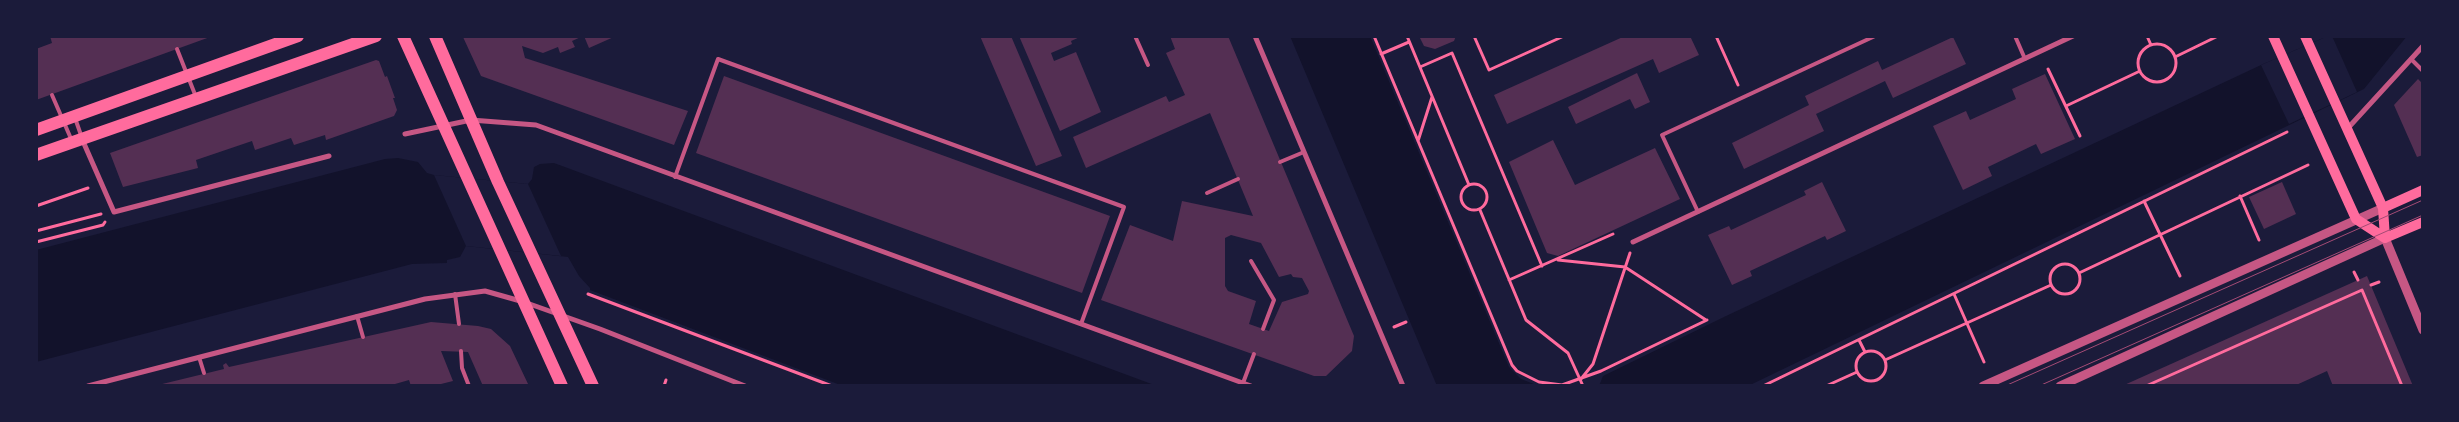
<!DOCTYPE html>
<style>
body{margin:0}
#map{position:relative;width:2459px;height:422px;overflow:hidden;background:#1b1b3a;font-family:"IBM Plex Sans",sans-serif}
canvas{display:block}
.frame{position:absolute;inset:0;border:38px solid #1b1b3a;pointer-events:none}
</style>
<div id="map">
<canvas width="2459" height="422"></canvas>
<div class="frame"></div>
</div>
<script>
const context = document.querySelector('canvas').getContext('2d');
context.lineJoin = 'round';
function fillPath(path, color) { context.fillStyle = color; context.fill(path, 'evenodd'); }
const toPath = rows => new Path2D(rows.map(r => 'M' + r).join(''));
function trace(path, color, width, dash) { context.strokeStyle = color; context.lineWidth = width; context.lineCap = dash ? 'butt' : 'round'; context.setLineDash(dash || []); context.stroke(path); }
fillPath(toPath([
 [1290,36,1370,36,1509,367,1521,379,1539,386,1437,386],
 [2328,36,2407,36,2364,89,1748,386,1599,386,1603,376,1726,316,2261,65],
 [398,158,418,162,427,173,434,175,528,184,532,179,534,167,540,164,554,163,1157,386,843,386,590,290,590,288,579,276,568,257,466,246,460,257,447,260,447,263,412,264,36,362,36,250,385,159]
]), '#12122b');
fillPath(toPath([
 [2328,36,2332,36,2357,92,2289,124,2261,65],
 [434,175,528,184,561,256,466,246]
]), '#1b1b3a');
fillPath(toPath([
 [50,36,210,36,210,37,36,100,36,49,52,43],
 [466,36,583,36,572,41,575,47,560,53,558,47,543,53,522,46,525,58,688,111,674,145,481,76,463,37],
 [584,36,616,36,589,48],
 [980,36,1011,36,1062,156,1036,166],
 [1019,36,1082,36,1071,41,1072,44,1051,53,1054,61,1076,52,1101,112,1060,131],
 [1170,36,1228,36,1354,336,1352,351,1326,376,1314,376,1101,300,1130,225,1173,241,1182,201,1253,216,1210,113,1086,168,1073,137,1166,96,1169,102,1185,95,1166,53,1175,49],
 [1231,235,1261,243,1279,277,1291,274,1293,277,1302,278,1309,291,1308,294,1282,302,1269,331,1249,324,1256,301,1228,291,1225,286,1225,238],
 [1419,36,1456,36,1454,41,1435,49,1424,46],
 [1625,36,1690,36,1699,55,1659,73,1653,59,1507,124,1494,95],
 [1953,37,1966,64,1893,98,1885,81,1816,114,1824,131,1744,169,1732,143,1809,105,1805,96,1878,61,1882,70],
 [376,60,379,61,385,77,387,76,395,98,393,98,397,110,394,116,326,140,325,135,294,145,291,138,255,150,252,141,196,160,198,168,123,187,110,153],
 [1637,73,1650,102,1635,109,1630,99,1576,124,1568,107],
 [2045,74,2075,139,2041,154,2036,144,1988,167,1992,176,1963,190,1933,126,1966,111,1970,120,2016,99,2012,89],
 [724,76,1110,216,1082,293,696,153],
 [2418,79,2423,84,2423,155,2417,157,2394,105],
 [1553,140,1575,185,1655,148,1680,199,1558,256,1547,253,1509,162],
 [1822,182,1846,231,1827,240,1825,236,1750,271,1752,276,1732,285,1708,235,1729,226,1731,230,1806,195,1804,191],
 [2282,182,2296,214,2264,229,2249,197],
 [2367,276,2413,386,2333,386,2327,371,2294,386,2122,386],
 [431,322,478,326,491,329,510,346,529,386,483,386,468,352,441,351,453,381,433,386,411,386,409,380,388,386,154,386,224,369,223,365,226,363,229,367]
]), '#542f53');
trace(toPath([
 [1374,36,1512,365,1517,371,1539,382,1562,385,1601,371,1707,320],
 [1407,36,1469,185],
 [1474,36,1489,70,1564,36],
 [1716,36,1738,85],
 [2147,36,2151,45],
 '2138 63a19 19 0 1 1 38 0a19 19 0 1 1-38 0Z',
 [1381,54,1409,42],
 [2175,57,2218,36],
 [1420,67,1452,53,1542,266],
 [2048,69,2080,136],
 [2066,106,2140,71],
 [1418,141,1432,97],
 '1461 197a13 13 0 1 1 26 0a13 13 0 1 1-26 0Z',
 [2240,196,2259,240],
 [2144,201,2180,276],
 [36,206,88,188],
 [1480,210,1526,320,1568,353,1583,386],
 [36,231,101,214],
 [36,242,103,225,105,222],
 [1558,260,1625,267,1706,320],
 '2050 279a15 15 0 1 1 30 0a15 15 0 1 1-30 0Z',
 [2354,272,2358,280],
 [2079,273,2308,165],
 [1509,280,1613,234],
 [2371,285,2379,282],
 [588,294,832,386],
 [1954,294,1984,362],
 [1394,327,1406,322],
 [1859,340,1865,352],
 '1856 366a15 15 0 1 1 30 0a15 15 0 1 1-30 0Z',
 [1885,360,2051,285],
 [1581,379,1593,364,1630,253],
 [664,386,666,380],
 [1763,386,2287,132],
 [1826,386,1857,372],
 [2146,386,2362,290,2402,386]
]), '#ff6b9d', 3);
trace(toPath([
 [1135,36,1148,65],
 [2015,36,2025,59],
 [177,49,196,97],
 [2411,59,2423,71],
 [52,95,72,141],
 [75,118,82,138],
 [1280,162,1304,152],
 [675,177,718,59,1124,207,1081,324],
 [1207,193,1238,179],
 [1698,212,1662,135,1875,36],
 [1251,261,1274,300,1263,329],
 [455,294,459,324],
 [357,316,363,337],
 [461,351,462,368,469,386],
 [199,357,204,373],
 [1243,383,1254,354]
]), '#c65784', 4);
trace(toPath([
 [1255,36,1403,386],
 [2348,128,2423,46],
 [405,134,471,120,536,125,1251,386],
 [82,139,114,212,329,156],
 [1633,242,2073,36],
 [88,386,425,299,485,291,524,302,600,329,745,386]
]), '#c65784', 5);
trace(toPath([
 [1983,386,2383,208],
 [2060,386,2385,238,2423,330]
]), '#c65784', 9);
trace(toPath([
 [2273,36,2356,219,2385,238],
 [2305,36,2383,208,2385,238],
 [2383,208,2423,190],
 [2385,238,2423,222]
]), '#ff6b9d', 10);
trace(toPath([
 [403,36,562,386],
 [435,36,498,182,593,386],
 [36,130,298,36],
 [36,155,376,36]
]), '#ff6b9d', 12);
trace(toPath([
 [2005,386,2423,200],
 [2039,386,2423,215]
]), '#a44b75', 1);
</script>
